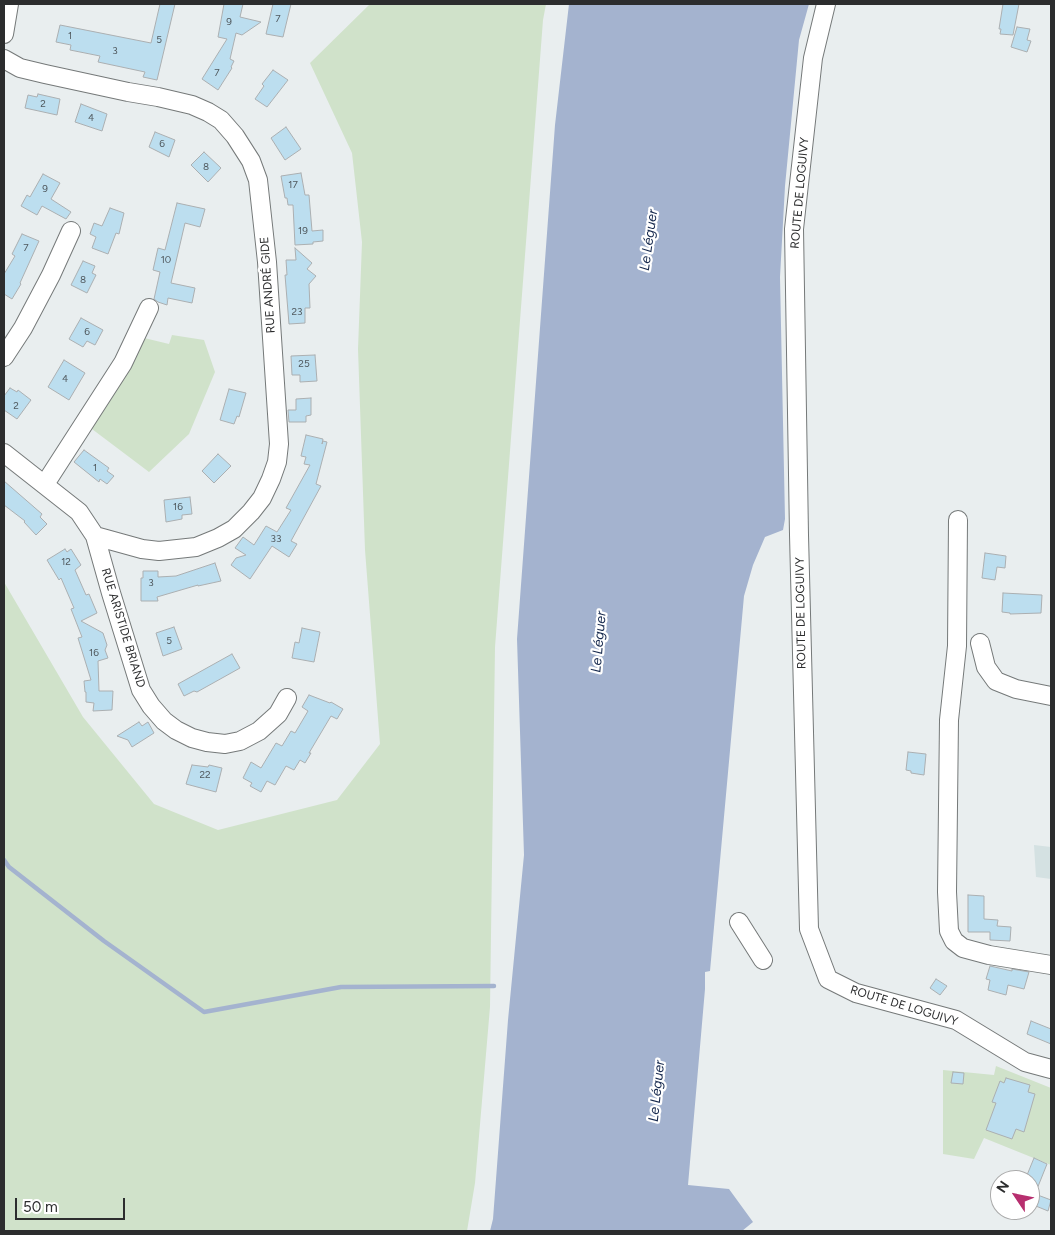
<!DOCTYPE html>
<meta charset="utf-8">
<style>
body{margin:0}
#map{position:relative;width:1055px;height:1235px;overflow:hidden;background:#e9eeef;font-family:Figtree,sans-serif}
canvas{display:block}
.frame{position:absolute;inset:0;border:5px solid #2c2d2e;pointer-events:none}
.north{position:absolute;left:990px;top:1170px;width:50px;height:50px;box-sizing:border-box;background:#fff;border:1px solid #ababab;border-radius:50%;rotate:304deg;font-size:14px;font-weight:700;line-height:20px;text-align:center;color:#2c2d2e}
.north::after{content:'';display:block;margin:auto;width:18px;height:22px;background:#b72f6f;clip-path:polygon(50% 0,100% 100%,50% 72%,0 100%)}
.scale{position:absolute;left:15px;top:1198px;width:110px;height:22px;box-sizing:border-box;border:2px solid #2c2d2e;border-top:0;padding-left:6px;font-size:15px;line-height:18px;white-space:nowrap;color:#2c2d2e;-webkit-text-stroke:4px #fff;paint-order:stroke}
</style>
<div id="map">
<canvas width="1055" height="1235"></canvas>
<div class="frame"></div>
<div class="north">N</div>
<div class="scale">50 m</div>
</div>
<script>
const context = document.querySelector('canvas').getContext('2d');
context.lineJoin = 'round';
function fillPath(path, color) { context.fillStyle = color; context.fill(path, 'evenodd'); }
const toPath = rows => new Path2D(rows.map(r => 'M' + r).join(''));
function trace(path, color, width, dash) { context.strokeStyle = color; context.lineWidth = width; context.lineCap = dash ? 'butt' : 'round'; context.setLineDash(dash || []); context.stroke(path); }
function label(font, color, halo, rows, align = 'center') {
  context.font = font + ' Figtree,sans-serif'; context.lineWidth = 4.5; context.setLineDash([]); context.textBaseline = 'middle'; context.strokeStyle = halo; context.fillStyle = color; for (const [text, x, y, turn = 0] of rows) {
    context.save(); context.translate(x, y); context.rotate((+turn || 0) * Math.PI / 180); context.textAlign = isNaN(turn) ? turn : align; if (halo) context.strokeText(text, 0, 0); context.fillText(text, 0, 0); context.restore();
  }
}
fillPath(toPath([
 [1034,845,1051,847,1051,879,1036,877]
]), '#d4e1e2');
fillPath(toPath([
 [367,4,546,4,543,20,495,647,490,1007,475,1183,467,1231,4,1231,4,582,83,717,154,804,218,830,337,800,380,744,365,550,358,349,362,242,352,153,310,63,369,5],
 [172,335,204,340,215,372,189,434,149,472,84,423,136,336,169,344],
 [996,1066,1051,1088,1051,1165,984,1138,974,1159,943,1154,943,1070,994,1075]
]), '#d0e2ca');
fillPath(toPath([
 [569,4,809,4,799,40,785,186,780,277,785,519,783,530,765,537,753,565,744,596,710,971,705,972,705,989,688,1185,729,1189,753,1222,742,1231,490,1231,493,1219,508,1020,524,855,517,639,555,125]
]), '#a4b3cf');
trace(toPath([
 [4,860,9,867,104,941,204,1012,341,987,494,986]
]), '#a4b3cf', 4.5);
const building = toPath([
 [160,4,175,4,157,80,143,77,145,72,98,62,100,56,70,50,71,45,56,42,60,25,151,43,160,4],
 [224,4,243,4,240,17,261,22,242,35,236,33,230,59,234,61,231,67,232,68,218,90,202,79,227,39,218,37,224,4],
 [273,4,291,4,283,37,266,34,273,4],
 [1003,4,1019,4,1013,35,1000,34,1001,29,999,29,1003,4],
 [1017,27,1030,29,1027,40,1031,41,1027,52,1011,47,1017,27],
 [273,70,288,80,267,107,255,99,264,86,262,84,273,70],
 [38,94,60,99,57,115,25,108,28,95,37,97,38,94],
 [81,104,107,114,102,131,75,122,81,104],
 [286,127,301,149,285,160,271,138,286,127],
 [155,132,175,140,169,157,149,147,155,132],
 [204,152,221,168,208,182,191,165,204,152],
 [301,173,305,195,309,195,312,231,323,230,323,241,313,242,313,244,295,245,293,205,288,205,287,198,285,198,281,176,301,173],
 [43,174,60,183,51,199,71,212,66,219,42,206,37,215,21,206,27,195,30,197,43,174],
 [177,203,205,209,200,227,185,223,171,283,195,288,192,303,168,298,167,305,158,302,154,299,160,272,153,270,158,248,165,250,177,203],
 [110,208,124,213,119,234,116,233,108,254,92,248,96,237,90,234,94,223,102,226,110,208],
 [22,234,39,241,20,283,21,284,12,299,4,294,4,274,15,256,12,254,22,234],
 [295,248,312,263,307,269,316,276,309,284,310,308,305,308,305,323,289,324,285,275,287,275,286,260,296,260,295,248],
 [83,261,95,266,92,273,96,275,87,293,71,285,83,261],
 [81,318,103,330,95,345,87,341,83,347,69,339,81,318],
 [315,355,317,381,300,382,300,375,292,375,291,356,315,355],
 [64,360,85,373,69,400,48,387,64,360],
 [10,388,17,392,18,390,31,400,17,419,4,410,4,396,10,388],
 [229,389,246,393,239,417,237,416,234,424,220,420,229,389],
 [311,398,311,415,306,416,306,422,289,422,288,410,296,410,296,399,311,398],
 [306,435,323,439,322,444,323,441,327,442,316,484,321,486,291,541,297,544,289,557,272,546,250,579,231,565,236,558,246,555,235,548,243,537,254,545,266,526,277,532,291,510,286,508,310,465,304,464,306,457,301,456,306,435],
 [84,450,109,468,107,471,114,476,107,484,100,479,99,482,74,462,84,450],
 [218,454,231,466,214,483,202,471,218,454],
 [4,481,42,514,40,517,47,524,36,535,24,522,25,521,4,505,4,481],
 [190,497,192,514,182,515,182,519,166,522,164,500,190,497],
 [65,549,67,552,71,549,81,565,75,570,86,595,89,594,97,613,81,621,103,633,107,645,105,650,108,658,98,661,99,691,113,691,112,710,93,711,94,703,86,702,86,692,85,692,84,681,91,680,78,638,82,637,71,609,74,608,61,578,59,580,47,560,65,549],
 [985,553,1006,556,1005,568,997,567,995,580,982,578,985,553],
 [215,563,221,581,198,586,198,585,157,597,158,601,141,601,141,578,143,578,143,571,158,571,158,577,176,576,215,563],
 [1003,593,1042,595,1041,613,1010,614,1010,613,1002,612,1003,593],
 [174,627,182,649,163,656,156,633,174,627],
 [302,628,320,632,314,662,292,658,295,642,299,643,302,628],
 [232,654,240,668,197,692,194,691,184,696,178,684,232,654],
 [309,695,330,703,331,702,343,709,337,719,331,716,309,753,311,753,305,763,300,760,294,770,286,766,275,785,267,781,261,792,250,786,252,783,243,778,251,762,261,768,276,743,282,746,291,731,295,733,308,711,302,707,309,695],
 [139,722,142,726,148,722,154,733,132,747,128,740,117,736,139,722],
 [908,752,926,754,924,775,911,773,911,771,906,770,908,752],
 [192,765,208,767,209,765,222,768,216,792,186,784,192,765],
 [968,895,984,896,984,919,998,920,997,926,1011,927,1010,941,990,940,990,932,968,932,968,895],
 [990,966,1012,971,1012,969,1029,972,1024,989,1008,985,1006,995,988,990,990,980,986,979,990,966],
 [936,979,947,986,940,995,930,988,936,979],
 [1031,1021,1051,1029,1051,1044,1027,1034,1031,1021],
 [953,1072,964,1073,963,1084,951,1083,953,1072],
 [1006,1078,1030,1085,1028,1092,1035,1094,1024,1132,1016,1129,1012,1139,986,1130,996,1103,992,1102,1000,1081,1004,1083,1006,1078],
 [1034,1158,1047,1164,1035,1194,1051,1200,1048,1211,1031,1204,1030,1206,1030,1180,1025,1180,1034,1158]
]);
fillPath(building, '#bcdeef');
trace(building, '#abafb1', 1);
const minor = toPath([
 [826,4,813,58,794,229,799,535,809,929,828,979,856,993,956,1020,1025,1062,1051,1069],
 [4,34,9,4],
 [4,59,20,68,45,74,128,92,158,97,192,105,208,112,221,120,235,136,251,161,258,180,267,262,279,444,277,462,271,479,262,498,251,512,234,529,218,538,196,547,159,551,142,549,95,536],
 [4,357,23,328,51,275,71,231],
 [4,453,79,512,95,536,111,593,141,690,151,706,164,721,176,730,192,738,207,742,225,744,240,741,259,731,278,714,287,698],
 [45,484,123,363,149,308],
 [958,520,957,646,949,720,947,892,949,931,954,941,963,948,989,955,1051,965],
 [980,643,986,667,996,681,1016,689,1051,696],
 [739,922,763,960]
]);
trace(minor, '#757979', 20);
trace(minor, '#fff', 18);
label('10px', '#50595e', null, [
 ["7",278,19],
 ["9",229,22],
 ["1",70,36],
 ["5",159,40],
 ["3",115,51],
 ["7",217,73],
 ["2",43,104],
 ["4",91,118],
 ["6",162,144],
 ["8",206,167],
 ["17",293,185],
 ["9",45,189],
 ["19",303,231],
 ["7",26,248],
 ["10",166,260],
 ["8",83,280],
 ["23",297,312],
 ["6",87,332],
 ["25",304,364],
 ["4",65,379],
 ["2",16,406],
 ["1",95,468],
 ["16",178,507],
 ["33",276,539],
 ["12",66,562],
 ["3",151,583],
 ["5",169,641],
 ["16",94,653],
 ["22",205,775]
]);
label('12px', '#2c2d2e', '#fff', [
 ["ROUTE DE LOGUIVY",800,193,-85],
 ["RUE ANDRÉ GIDE",268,285,-94],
 ["ROUTE DE LOGUIVY",801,613,-91],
 ["RUE ARISTIDE BRIAND",123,628,73],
 ["ROUTE DE LOGUIVY",904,1006,17]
]);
label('italic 14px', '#15284d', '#fff', [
 ["Le Léguer",649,240,-82],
 ["Le Léguer",599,642,-85],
 ["Le Léguer",657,1091,-84]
]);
</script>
